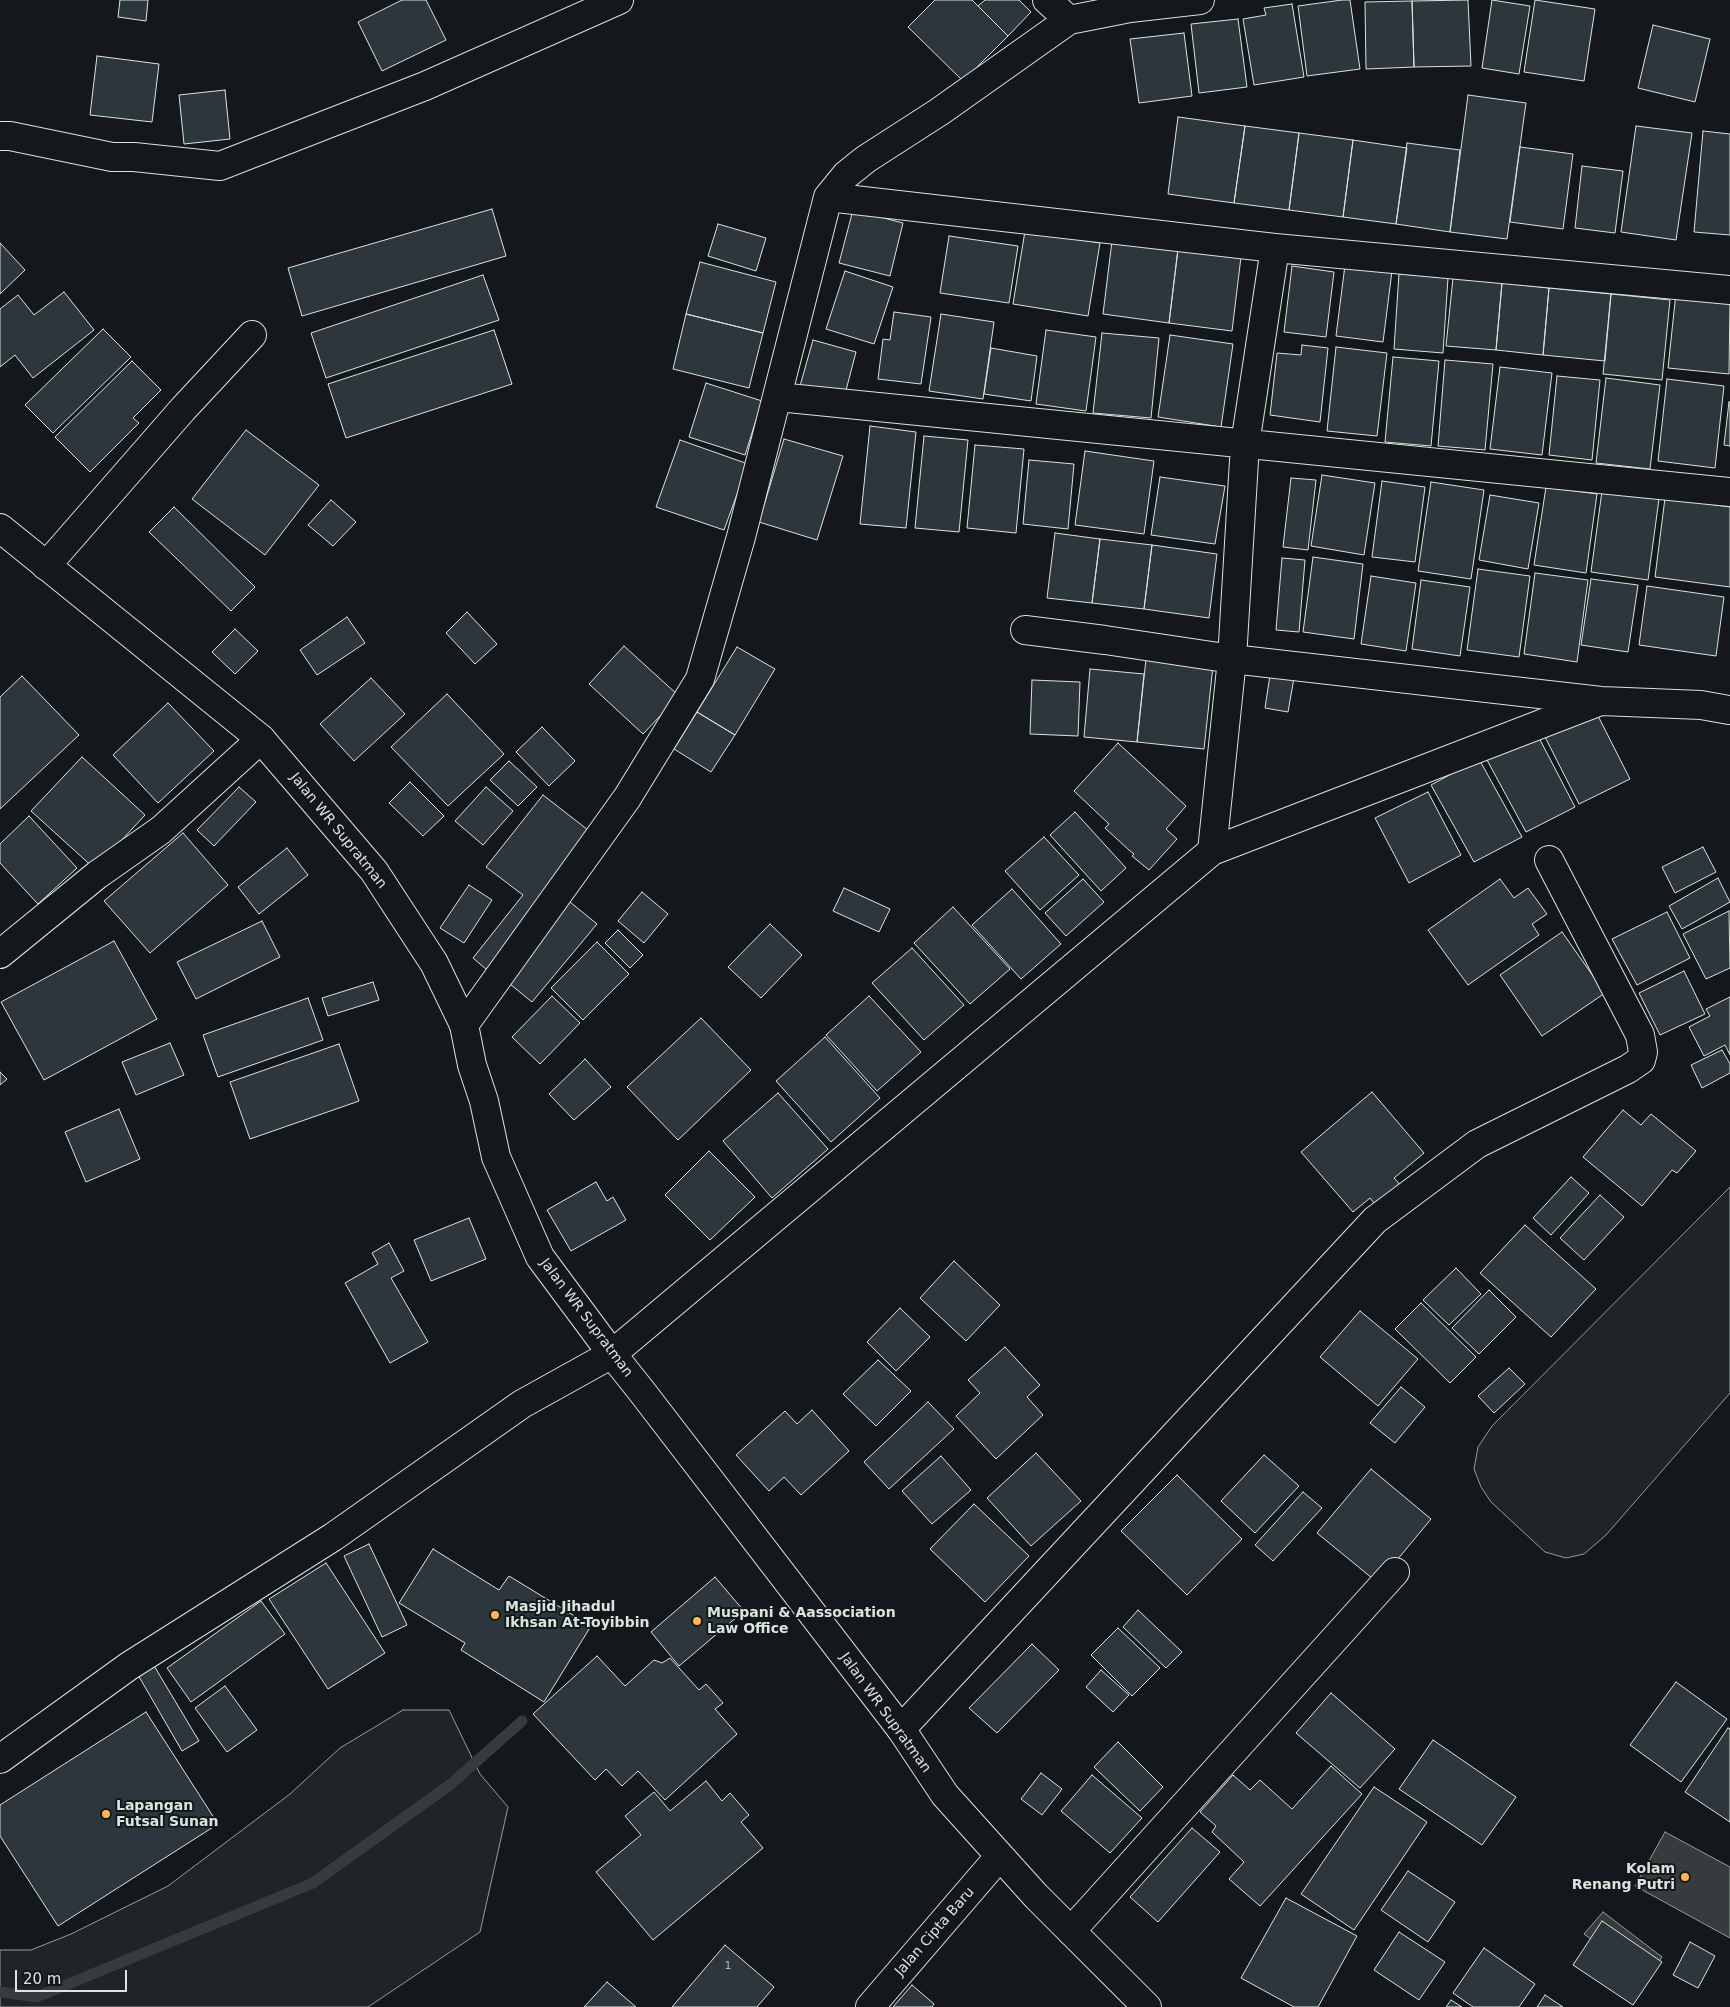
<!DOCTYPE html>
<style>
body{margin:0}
#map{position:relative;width:1730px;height:2007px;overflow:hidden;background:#14181c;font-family:"DejaVu Sans",sans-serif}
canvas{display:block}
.scale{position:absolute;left:15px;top:1970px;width:112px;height:22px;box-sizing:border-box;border:2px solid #d8e6dc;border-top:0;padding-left:6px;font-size:15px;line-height:18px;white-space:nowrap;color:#d8e6dc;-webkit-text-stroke:4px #14181c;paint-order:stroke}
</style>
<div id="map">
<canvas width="1730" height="2007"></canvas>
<div class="scale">20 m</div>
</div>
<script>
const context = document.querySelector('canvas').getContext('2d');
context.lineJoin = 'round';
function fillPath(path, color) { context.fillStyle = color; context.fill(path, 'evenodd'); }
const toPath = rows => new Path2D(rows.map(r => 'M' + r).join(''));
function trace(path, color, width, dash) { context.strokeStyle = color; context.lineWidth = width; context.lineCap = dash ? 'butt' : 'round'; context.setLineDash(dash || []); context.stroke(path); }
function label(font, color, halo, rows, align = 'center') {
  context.font = font + ' "DejaVu Sans",sans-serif'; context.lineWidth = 4; context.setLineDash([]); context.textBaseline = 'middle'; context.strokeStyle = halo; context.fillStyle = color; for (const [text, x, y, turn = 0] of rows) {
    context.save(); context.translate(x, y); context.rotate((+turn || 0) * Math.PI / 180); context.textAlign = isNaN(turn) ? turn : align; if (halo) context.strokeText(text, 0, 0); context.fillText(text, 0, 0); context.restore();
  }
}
const green = toPath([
 [1730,1187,1730,1393,1606,1535,1584,1554,1566,1558,1545,1552,1491,1502,1481,1487,1474,1469,1478,1447,1492,1426,1730,1187],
 [403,1710,449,1710,480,1774,508,1807,480,1932,368,2007,0,2007,0,1950,31,1950,71,1934,168,1886,290,1794,340,1748,403,1710]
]);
fillPath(green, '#202428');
trace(green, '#939e99', 1);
const water = toPath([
 [1665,1832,1730,1867,1730,1938,1635,1886,1665,1832],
 [1603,1912,1662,1957,1647,1980,1584,1934,1603,1912]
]);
fillPath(water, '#363b3e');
trace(water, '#939e99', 1);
trace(toPath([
 [0,1992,37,1997,313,1883,451,1784,522,1721]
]), '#363b3e', 11);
const building = toPath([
 [120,0,148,0,146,21,118,17,120,0],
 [402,0,426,0,446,40,382,71,358,22,402,0],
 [935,0,972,0,1008,36,963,81,908,27,935,0],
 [985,0,1019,0,1031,12,1008,36,978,6,985,0],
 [1342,0,1350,0,1360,69,1307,76,1298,6,1342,0],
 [1468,0,1471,66,1414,67,1412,1,1468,0],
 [1492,0,1530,6,1519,74,1482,68,1492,0],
 [1535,0,1595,9,1584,81,1524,72,1535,0],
 [1412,1,1414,67,1366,69,1365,2,1412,1],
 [1292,4,1304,77,1254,85,1243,19,1266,15,1264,8,1292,4],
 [1238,19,1247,87,1199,93,1191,24,1238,19],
 [1653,25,1710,39,1695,102,1638,88,1653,25],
 [1184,33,1192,96,1139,103,1130,39,1184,33],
 [97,56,159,64,152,122,90,115,97,56],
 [225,90,230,139,184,144,179,95,225,90],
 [1468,95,1526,103,1507,239,1450,232,1468,95],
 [1178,117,1245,126,1234,203,1168,194,1178,117],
 [1245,126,1299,133,1289,210,1234,203,1245,126],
 [1636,126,1692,133,1676,240,1621,232,1636,126],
 [1703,131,1730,134,1730,235,1694,232,1703,131],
 [1299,133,1353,140,1343,217,1289,210,1299,133],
 [1353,140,1407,148,1396,224,1343,217,1353,140],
 [1407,143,1460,150,1450,232,1396,224,1407,143],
 [1520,147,1573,154,1563,229,1510,222,1520,147],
 [1582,166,1623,171,1615,233,1575,228,1582,166],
 [492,209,506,256,302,316,288,268,492,209],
 [853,210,903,223,890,276,839,263,853,210],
 [718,224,766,238,756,271,708,256,718,224],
 [1025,231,1100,243,1088,316,1013,304,1025,231],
 [949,236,1018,246,1009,303,940,293,949,236],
 [1112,241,1178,249,1169,323,1103,314,1112,241],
 [0,243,25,270,0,294,0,243],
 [1178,249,1241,257,1232,331,1169,323,1178,249],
 [700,262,776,282,763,333,686,314,700,262],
 [1345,265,1392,271,1383,342,1336,336,1345,265],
 [1292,266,1334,272,1326,337,1284,332,1292,266],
 [845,271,893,287,874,344,826,329,845,271],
 [1399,274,1448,278,1443,353,1394,349,1399,274],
 [483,275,499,320,326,378,311,333,483,275],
 [1453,278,1502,283,1496,350,1446,346,1453,278],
 [1502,283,1549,288,1543,355,1496,350,1502,283],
 [1549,288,1611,294,1605,361,1543,355,1549,288],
 [64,292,94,330,33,378,15,355,0,367,0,309,18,295,34,315,64,292],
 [1676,293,1730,299,1729,374,1668,368,1676,293],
 [1611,294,1670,300,1662,380,1603,374,1611,294],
 [894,312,931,317,921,384,878,379,883,339,890,340,894,312],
 [686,314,763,333,749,388,673,369,686,314],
 [941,314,994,322,983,399,929,391,941,314],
 [103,329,131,357,53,433,25,405,103,329],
 [494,330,512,384,346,438,328,384,494,330],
 [1046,330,1096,337,1086,411,1036,404,1046,330],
 [1102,333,1159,338,1151,418,1093,413,1102,333],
 [1170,335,1233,344,1221,427,1158,417,1170,335],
 [813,340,856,352,844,398,800,386,813,340],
 [1302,345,1328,348,1320,422,1270,415,1277,353,1301,355,1302,345],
 [1336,347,1387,353,1377,436,1327,431,1336,347],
 [991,348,1037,356,1031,401,984,394,991,348],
 [1393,357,1439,361,1431,446,1385,442,1393,357],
 [1445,360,1493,364,1485,450,1438,446,1445,360],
 [132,361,161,390,133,418,139,423,90,472,55,437,132,361],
 [1500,367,1552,373,1542,455,1490,449,1500,367],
 [1557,376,1600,380,1592,460,1549,455,1557,376],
 [1606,378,1660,385,1650,469,1596,463,1606,378],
 [1667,379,1724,386,1715,468,1658,461,1667,379],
 [706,383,762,401,745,455,689,437,706,383],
 [1729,402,1730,402,1730,446,1724,445,1729,402],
 [870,426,916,432,906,528,860,524,870,426],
 [246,430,319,485,265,555,192,499,246,430],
 [924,436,968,440,959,532,915,528,924,436],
 [784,439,843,456,817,540,759,522,784,439],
 [680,440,748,464,724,530,656,507,680,440],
 [975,445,1024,449,1016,533,967,528,975,445],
 [1085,451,1154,461,1144,534,1075,525,1085,451],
 [1029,460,1074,464,1068,529,1023,524,1029,460],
 [1322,475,1375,483,1364,555,1311,546,1322,475],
 [1160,477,1225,486,1215,544,1151,535,1160,477],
 [1291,478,1316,480,1308,550,1283,547,1291,478],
 [1382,481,1425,487,1415,562,1372,557,1382,481],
 [1431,482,1484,490,1471,579,1418,571,1431,482],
 [1546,487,1597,494,1586,573,1534,565,1546,487],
 [1602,491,1659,499,1648,580,1591,572,1602,491],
 [1490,495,1539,503,1528,569,1479,560,1490,495],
 [1665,498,1730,507,1730,587,1655,577,1665,498],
 [331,500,356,522,333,546,308,525,331,500],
 [174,507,255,587,231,611,149,532,174,507],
 [1055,533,1100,539,1092,603,1047,598,1055,533],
 [1100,539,1152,545,1144,609,1092,603,1100,539],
 [1152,545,1217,554,1209,618,1144,609,1152,545],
 [1313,557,1363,564,1354,639,1303,632,1313,557],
 [1282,558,1305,560,1299,632,1276,630,1282,558],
 [1478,569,1530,576,1519,657,1467,650,1478,569],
 [1535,573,1588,580,1577,662,1524,654,1535,573],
 [1371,576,1416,583,1406,651,1361,644,1371,576],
 [1591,579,1638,585,1628,652,1581,645,1591,579],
 [1421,580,1470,587,1460,656,1412,649,1421,580],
 [1647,586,1724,597,1716,656,1639,645,1647,586],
 [467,612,497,644,475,664,446,633,467,612],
 [347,617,365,643,317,675,300,650,347,617],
 [235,629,258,651,235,674,212,652,235,629],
 [624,646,679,696,643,734,589,684,624,646],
 [737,647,775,669,735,735,697,712,737,647],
 [1146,659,1213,666,1204,749,1137,742,1146,659],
 [1090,669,1144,674,1137,742,1084,737,1090,669],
 [1270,675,1294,678,1288,712,1265,708,1270,675],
 [22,676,79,735,0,809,0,697,22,676],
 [371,678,405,714,354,761,320,724,371,678],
 [1032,680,1080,682,1078,736,1030,734,1032,680],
 [447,694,504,754,448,806,391,747,447,694],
 [168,703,214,751,158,803,113,755,168,703],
 [1593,706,1630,779,1579,804,1542,731,1593,706],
 [697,712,735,735,711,772,674,749,697,712],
 [542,727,575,761,549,786,516,752,542,727],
 [1537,734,1575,807,1526,832,1487,760,1537,734],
 [1118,743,1186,806,1166,829,1177,839,1149,870,1132,856,1134,854,1130,851,1105,828,1109,824,1074,791,1118,743],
 [82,757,145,815,95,869,31,811,82,757],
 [1479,759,1522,837,1474,862,1431,785,1479,759],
 [509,761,537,787,518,806,490,780,509,761],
 [410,782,444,816,423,836,389,803,410,782],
 [239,787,256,802,214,846,197,830,239,787],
 [486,787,513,811,483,845,455,821,486,787],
 [1428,792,1461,855,1409,883,1375,818,1428,792],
 [543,795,597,837,493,975,473,958,523,895,486,867,543,795],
 [1075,812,1126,868,1101,891,1050,835,1075,812],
 [29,816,77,868,38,904,0,863,0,844,29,816],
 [183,833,228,885,150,953,104,901,183,833],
 [1044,837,1079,875,1040,910,1005,871,1044,837],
 [1703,847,1716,872,1675,893,1662,867,1703,847],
 [287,848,308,875,259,914,238,887,287,848],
 [1718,878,1730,902,1682,929,1669,906,1718,878],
 [1083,879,1104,902,1066,936,1045,913,1083,879],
 [1500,879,1514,898,1528,888,1547,914,1532,924,1539,935,1468,985,1428,930,1500,879],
 [469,885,492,900,464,943,440,928,469,885],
 [844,888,890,909,879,932,833,911,844,888],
 [1012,889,1061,944,1021,979,972,925,1012,889],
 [642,892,668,914,644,943,618,921,642,892],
 [570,902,597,924,532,1002,505,980,570,902],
 [953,907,1010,969,970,1004,914,943,953,907],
 [1729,911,1730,968,1706,979,1683,934,1729,911],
 [1667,912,1690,958,1637,985,1612,939,1667,912],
 [262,921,280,957,196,999,177,962,262,921],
 [770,924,802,955,761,998,728,967,770,924],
 [618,930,643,955,630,968,605,943,618,930],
 [1562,932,1605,993,1542,1036,1500,975,1562,932],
 [114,941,157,1019,44,1080,1,1002,114,941],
 [597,942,629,974,583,1020,551,988,597,942],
 [912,948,964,1005,924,1040,872,983,912,948],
 [1684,971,1705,1014,1660,1035,1639,993,1684,971],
 [373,982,379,1000,328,1016,322,998,373,982],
 [552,996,580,1023,540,1064,512,1037,552,996],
 [869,996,921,1052,877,1091,826,1035,869,996],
 [1730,997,1730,1055,1725,1045,1704,1056,1689,1027,1710,1016,1706,1009,1730,997],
 [308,998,323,1040,218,1077,203,1035,308,998],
 [701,1018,751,1070,678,1140,627,1087,701,1018],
 [825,1037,880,1098,831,1142,776,1081,825,1037],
 [170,1043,184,1075,136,1095,122,1062,170,1043],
 [339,1044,359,1101,250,1139,230,1082,339,1044],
 [1722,1050,1730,1064,1730,1073,1702,1088,1691,1065,1722,1050],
 [585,1059,611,1087,574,1120,549,1094,585,1059],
 [0,1072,7,1079,0,1085,0,1072],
 [1372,1092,1424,1153,1394,1178,1402,1187,1378,1208,1370,1198,1353,1212,1301,1152,1372,1092],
 [778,1093,828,1149,772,1198,723,1141,778,1093],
 [119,1109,140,1159,86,1182,65,1132,119,1109],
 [1623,1110,1641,1125,1651,1114,1696,1151,1677,1173,1672,1170,1642,1206,1583,1157,1623,1110],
 [709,1151,755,1197,710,1240,665,1195,709,1151],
 [1571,1177,1589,1193,1551,1235,1533,1218,1571,1177],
 [596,1182,607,1201,613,1197,626,1220,571,1251,547,1210,596,1182],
 [1600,1195,1624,1217,1584,1260,1560,1238,1600,1195],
 [469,1218,486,1259,431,1281,414,1240,469,1218],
 [1525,1225,1596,1289,1551,1337,1480,1273,1525,1225],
 [389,1243,404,1271,391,1278,428,1342,390,1363,345,1283,378,1264,372,1253,389,1243],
 [954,1261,1000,1305,966,1341,920,1298,954,1261],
 [1456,1268,1481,1294,1449,1325,1423,1300,1456,1268],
 [1489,1290,1516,1317,1479,1354,1452,1328,1489,1290],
 [1421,1303,1476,1357,1450,1383,1395,1329,1421,1303],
 [900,1308,930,1337,896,1371,867,1342,900,1308],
 [1360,1311,1418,1359,1378,1406,1320,1357,1360,1311],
 [1005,1347,1040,1385,1027,1397,1043,1415,996,1459,956,1416,980,1393,968,1380,1005,1347],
 [878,1360,911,1391,876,1426,843,1394,878,1360],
 [1509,1368,1525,1384,1494,1413,1478,1396,1509,1368],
 [1401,1387,1425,1407,1395,1443,1370,1423,1401,1387],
 [928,1402,954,1429,889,1489,864,1462,928,1402],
 [812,1410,849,1451,801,1495,784,1477,769,1491,736,1455,785,1411,797,1424,812,1410],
 [1036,1453,1081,1501,1031,1546,987,1498,1036,1453],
 [1264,1455,1299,1486,1255,1533,1221,1501,1264,1455],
 [941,1456,971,1490,932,1524,902,1491,941,1456],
 [1371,1469,1431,1519,1378,1583,1317,1533,1371,1469],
 [1177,1475,1242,1539,1187,1595,1121,1531,1177,1475],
 [1303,1492,1322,1508,1273,1561,1255,1545,1303,1492],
 [974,1504,1029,1556,985,1602,930,1549,974,1504],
 [369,1544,407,1625,382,1637,344,1556,369,1544],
 [433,1549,499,1590,509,1576,591,1626,544,1702,461,1650,465,1643,399,1603,433,1549],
 [326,1563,385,1653,328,1689,269,1599,326,1563],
 [715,1577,744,1611,679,1666,651,1632,715,1577],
 [261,1601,285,1634,191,1702,167,1668,261,1601],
 [1138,1610,1182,1652,1166,1668,1123,1627,1138,1610],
 [1118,1628,1160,1668,1132,1696,1091,1655,1118,1628],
 [1032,1644,1059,1670,997,1733,969,1708,1032,1644],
 [597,1656,625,1686,654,1660,662,1663,670,1658,699,1690,706,1684,723,1703,715,1709,737,1734,665,1800,638,1771,622,1786,606,1769,595,1780,533,1714,597,1656],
 [150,1659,199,1741,182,1751,134,1668,150,1659],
 [1101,1670,1129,1695,1113,1712,1086,1687,1101,1670],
 [1676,1682,1727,1719,1681,1782,1630,1745,1676,1682],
 [225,1686,257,1730,227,1752,195,1708,225,1686],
 [1331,1693,1395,1749,1360,1788,1296,1733,1331,1693],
 [146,1712,218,1824,58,1926,0,1836,0,1805,146,1712],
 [1728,1728,1730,1729,1730,1822,1685,1792,1728,1728],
 [1433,1740,1516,1797,1482,1845,1399,1789,1433,1740],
 [1118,1742,1163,1787,1140,1811,1094,1767,1118,1742],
 [1331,1766,1362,1794,1260,1906,1229,1879,1244,1862,1212,1832,1216,1826,1200,1812,1233,1775,1250,1790,1260,1780,1292,1809,1331,1766],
 [1041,1773,1062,1789,1042,1815,1021,1799,1041,1773],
 [1092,1775,1142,1818,1110,1853,1061,1811,1092,1775],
 [706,1781,722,1801,730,1793,749,1815,741,1822,763,1848,653,1940,596,1872,641,1835,625,1816,654,1792,670,1811,706,1781],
 [1374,1787,1427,1822,1354,1930,1301,1894,1374,1787],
 [1192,1828,1220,1852,1158,1922,1130,1897,1192,1828],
 [1408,1871,1455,1902,1428,1942,1381,1910,1408,1871],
 [1286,1898,1357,1936,1318,2007,1294,2007,1241,1978,1286,1898],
 [1602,1921,1662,1962,1633,2005,1573,1965,1602,1921],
 [1399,1932,1445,1962,1419,2000,1374,1970,1399,1932],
 [1690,1942,1715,1956,1698,1988,1673,1975,1690,1942],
 [725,1945,774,1987,757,2007,672,2007,725,1945],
 [1484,1948,1535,1984,1519,2007,1473,2007,1453,1993,1484,1948],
 [607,1982,636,2007,584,2007,607,1982],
 [912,1985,934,2004,932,2007,893,2007,912,1985],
 [1545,1995,1563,2007,1537,2007,1545,1995],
 [1451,2000,1462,2007,1446,2007,1451,2000]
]);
fillPath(building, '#2c363c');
trace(building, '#d8e6dc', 1);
const minor = toPath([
 [1047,0,1069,20],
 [0,136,10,136,112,157,134,157,220,166,425,86,619,0],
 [828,197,1275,248,1730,290],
 [778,397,1730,492],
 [46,566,183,409,252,335],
 [1025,630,1105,640,1232,659,1601,701,1701,705,1729,710],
 [1212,851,1598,702],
 [0,954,97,875,161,830,261,739],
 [464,1025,627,798,700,679,741,537,828,197,846,175,866,159,939,112,1069,20,1130,8,1200,0],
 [901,1729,1375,1220,1477,1144,1628,1069,1641,1060,1643,1052,1640,1035,1549,860],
 [0,1759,129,1666,333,1537,522,1404,612,1354,1212,851,1232,659,1245,444,1275,248],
 [1071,1931,1395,1572],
 [870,2007,999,1857]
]);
const highway = toPath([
 [0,528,261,739,374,871,434,963,464,1025,472,1065,484,1101,496,1157,540,1257,612,1354,643,1393,901,1729,945,1795,1036,1896,1147,2007]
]);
trace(minor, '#d8e6dc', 30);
trace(highway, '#d8e6dc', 30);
trace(minor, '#14181c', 28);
trace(highway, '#14181c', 28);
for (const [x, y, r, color] of [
 [495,1615,5,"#ffb74d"],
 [697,1621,5,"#ffb74d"],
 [106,1814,5,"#ffb74d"],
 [1685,1877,5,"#ffb74d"]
]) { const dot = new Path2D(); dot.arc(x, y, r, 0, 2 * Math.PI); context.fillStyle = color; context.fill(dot); trace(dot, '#14181c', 2); }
label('11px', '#adbab4', null, [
 ["1",728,1966]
]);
label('14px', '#d8e6dc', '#14181c', [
 ["Jalan WR Supratman",338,831,51],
 ["Jalan WR Supratman",586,1318,53],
 ["Jalan WR Supratman",885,1713,54],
 ["Jalan Cipta Baru",935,1932,-49]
]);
label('bold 14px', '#d8e6dc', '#14181c', [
 ["Masjid Jihadul",505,1607],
 ["Ikhsan At-Toyibbin",505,1623],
 ["Muspani & Aassociation",707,1613],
 ["Law Office",707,1629],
 ["Lapangan",116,1806],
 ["Futsal Sunan",116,1822],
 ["Kolam",1675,1869,"right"],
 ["Renang Putri",1675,1885,"right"]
], 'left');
</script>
